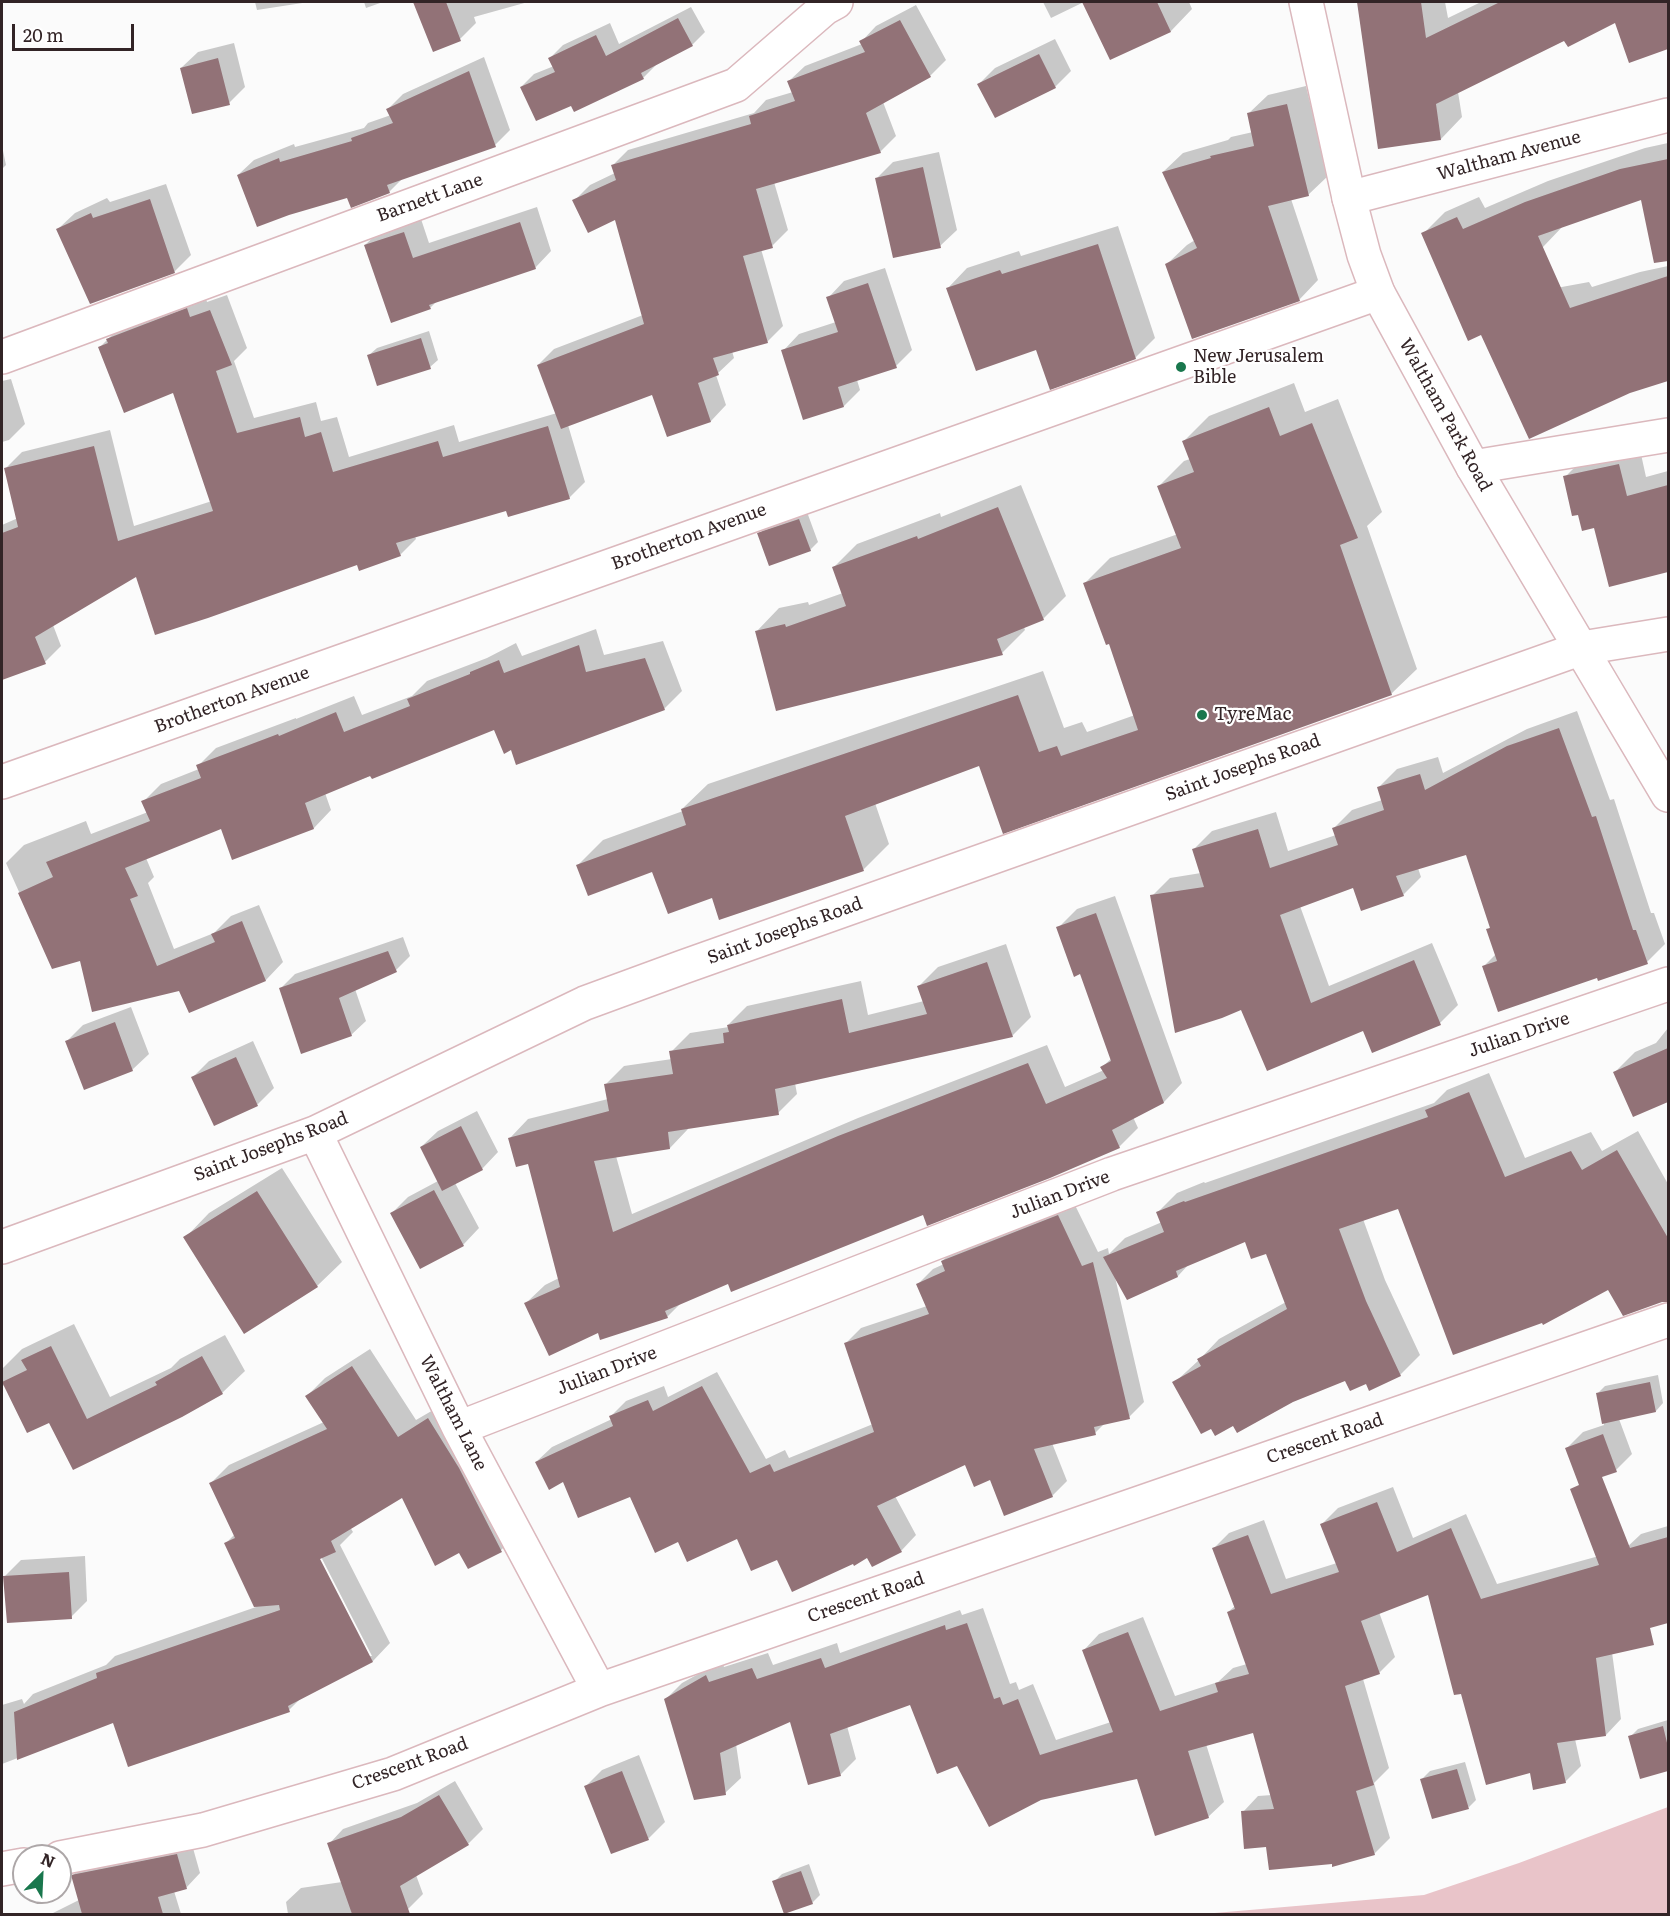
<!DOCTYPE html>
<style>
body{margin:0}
#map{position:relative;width:1670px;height:1916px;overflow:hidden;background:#fbfbfb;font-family:Literata,serif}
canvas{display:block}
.frame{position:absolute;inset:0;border:3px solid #322426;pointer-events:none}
.north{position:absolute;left:12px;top:1844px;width:60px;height:60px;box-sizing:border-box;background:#fff;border:2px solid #ada7a8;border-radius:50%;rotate:24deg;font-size:16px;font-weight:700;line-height:24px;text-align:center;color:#322426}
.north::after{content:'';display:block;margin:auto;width:21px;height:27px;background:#19774d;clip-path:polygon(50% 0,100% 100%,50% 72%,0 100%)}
.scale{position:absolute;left:12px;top:24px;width:122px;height:27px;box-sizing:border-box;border:3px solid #322426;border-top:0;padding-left:8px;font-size:18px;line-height:21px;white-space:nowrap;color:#322426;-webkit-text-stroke:4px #fff;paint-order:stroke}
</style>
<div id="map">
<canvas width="1670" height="1916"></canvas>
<div class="frame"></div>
<div class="north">N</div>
<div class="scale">20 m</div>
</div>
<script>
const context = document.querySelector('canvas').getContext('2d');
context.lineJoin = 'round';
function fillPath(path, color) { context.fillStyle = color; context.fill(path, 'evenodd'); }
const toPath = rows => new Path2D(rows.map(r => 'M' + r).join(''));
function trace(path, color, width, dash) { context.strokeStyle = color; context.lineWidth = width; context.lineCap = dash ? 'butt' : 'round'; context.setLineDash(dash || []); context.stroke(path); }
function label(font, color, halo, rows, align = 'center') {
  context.font = font + ' Literata,serif'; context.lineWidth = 4.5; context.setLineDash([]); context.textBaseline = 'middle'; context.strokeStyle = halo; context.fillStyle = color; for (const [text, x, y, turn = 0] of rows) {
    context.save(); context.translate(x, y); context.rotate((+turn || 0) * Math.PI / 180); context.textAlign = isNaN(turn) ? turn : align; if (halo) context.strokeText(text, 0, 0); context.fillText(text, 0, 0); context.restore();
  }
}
fillPath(toPath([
 [1668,1807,1668,1914,1203,1914,1424,1895,1519,1863]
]), '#e9c4c9');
fillPath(toPath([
 [255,2,309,2,257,10],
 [364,2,383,2,366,8],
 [414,2,528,2,474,17,476,23,460,39,434,50],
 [1043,2,1189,2,1192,9,1171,31,1110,58,1084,2,1051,18],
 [1359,2,1445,2,1448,18,1481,2,1668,2,1668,48,1630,61,1616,21,1565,39,1458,92,1462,117,1441,139,1379,147],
 [916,5,946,60,930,76,883,102,896,136,880,152,774,182,788,230,772,246,761,249,783,326,767,342,732,351,734,358,716,375,726,405,711,421,668,435,653,393,568,425,585,482,569,498,507,509,415,536,416,539,400,555,358,563,137,575,53,625,61,646,45,662,2,679,2,525,18,518,6,468,22,452,110,430,134,526,212,501,174,391,100,347,124,323,204,293,207,302,227,295,247,348,234,361,254,418,316,402,321,421,337,417,349,457,454,425,459,442,557,413,538,365,554,349,643,315,616,218,574,201,590,185,615,173,613,165,628,150,754,113,766,100,793,92,789,81,805,66,862,44,861,42,876,26],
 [691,7,705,32,692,45,656,65,643,78,572,104,521,87,534,74,554,66,550,58,563,45,610,23,619,44],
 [1055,39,1071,71,1055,87,979,84,995,68],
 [234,43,245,87,229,103,181,68,198,52],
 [484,57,510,130,495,145,404,177,389,192,348,196,238,175,254,160,294,144,295,147,364,128,368,123,391,115,388,109,403,94],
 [1306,86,1328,176,1308,195,1291,199,1318,280,1299,300,1167,264,1187,245,1195,240,1163,172,1183,153,1228,140,1231,137,1253,132,1248,114,1268,95],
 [1668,143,1668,220,1647,225,1642,199,1564,225,1543,247,1518,295,1589,282,1592,287,1640,272,1668,266,1668,379,1630,391,1481,333,1423,234,1445,212,1479,197,1485,208,1548,181,1645,148],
 [2,146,6,165,2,169],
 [939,152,957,230,940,246,877,178,893,162],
 [166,184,191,255,174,272,58,229,75,213,107,198,110,202],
 [537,207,551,251,535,268,437,301,430,308,365,245,382,229,420,216,429,243],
 [1118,226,1155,338,1135,358,1037,348,948,288,967,268,1019,251,1021,256],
 [885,268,912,350,896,366,857,380,860,390,844,406,804,418,783,351,799,334,836,322,828,298,844,281],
 [429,331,438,360,430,367,369,355,377,348],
 [11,379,25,424,9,440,2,442,2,381],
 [1294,383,1305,412,1338,399,1382,512,1367,526,1417,669,1391,694,1004,832,980,764,875,803,889,844,864,869,720,918,713,896,652,870,578,865,603,840,683,811,682,809,708,784,1043,671,1064,728,1082,722,1087,732,1135,715,1110,642,1085,583,1110,558,1178,534,1159,486,1184,461,1190,459,1184,441,1209,416],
 [1639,445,1646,477,1668,471,1668,570,1610,585,1595,526,1565,477,1585,457],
 [1021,485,1066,596,1043,619,1024,627,1025,630,1002,653,756,632,779,608,808,602,809,605,843,593,834,567,857,544,940,513,941,517],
 [807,512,818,542,810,550,759,534,767,526],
 [596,629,604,655,663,641,682,691,664,709,512,748,495,729,325,793,331,810,314,828,233,858,221,827,146,858,154,877,148,883,174,949,214,933,231,916,259,905,283,962,266,980,189,1011,180,989,81,960,53,967,6,863,24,845,86,821,91,834,148,812,143,802,161,784,199,769,198,766,216,748,296,718,296,719,354,696,362,715,412,696,427,681,487,658,516,643,522,656],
 [1577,711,1610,800,1614,799,1651,913,1654,913,1665,944,1647,962,1598,976,1484,966,1496,954,1488,930,1491,926,1467,853,1418,868,1421,877,1403,895,1354,886,1300,906,1329,986,1432,943,1458,1005,1440,1023,1364,1029,1242,1008,1152,896,1170,878,1201,873,1194,849,1212,831,1276,812,1288,851,1336,835,1334,828,1352,810,1382,800,1379,787,1397,769,1438,757,1443,773,1527,729],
 [1115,896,1182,1083,1164,1102,1133,1117,1138,1128,1119,1147,728,1282,682,1302,667,1317,599,1331,526,1303,545,1285,559,1278,529,1162,510,1138,528,1119,608,1099,605,1085,624,1066,672,1059,671,1052,690,1033,729,1027,728,1025,747,1006,861,981,868,1015,924,1001,919,986,938,967,1006,944,1031,1017,1012,1036,795,1083,797,1094,778,1113,688,1127,688,1129,670,1148,616,1156,632,1214,858,1118,1047,1045,1065,1087,1104,1070,1102,1067,1112,1058,1081,972,1058,928,1077,909],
 [403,937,410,956,396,970,355,989,366,1021,351,1035,281,988,295,974],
 [131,1007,149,1054,132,1070,67,1041,83,1025],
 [1668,1028,1668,1101,1634,1115,1615,1072,1635,1052,1656,1043],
 [253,1041,274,1088,258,1104,215,1124,193,1077,209,1061],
 [1489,1073,1525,1158,1591,1132,1602,1151,1638,1131,1668,1184,1668,1300,1662,1301,1609,1288,1398,1207,1363,1219,1385,1280,1420,1355,1400,1375,1366,1382,1346,1379,1234,1424,1174,1383,1199,1360,1219,1339,1286,1302,1267,1252,1246,1240,1190,1263,1178,1276,1115,1277,1144,1402,1129,1417,1105,1423,1095,1433,1052,1443,1067,1481,1052,1496,991,1478,966,1463,895,1496,916,1535,901,1551,868,1556,778,1558,737,1537,679,1540,630,1495,564,1480,536,1462,552,1447,612,1419,611,1416,626,1401,664,1386,668,1397,717,1372,766,1459,785,1450,789,1458,873,1424,846,1343,861,1328,927,1306,918,1284,933,1269,944,1264,942,1261,958,1246,1073,1201,1098,1252,1108,1248,1109,1254,1125,1238,1162,1222,1157,1213,1177,1193,1204,1182,1205,1183,1434,1103,1447,1090],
 [477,1111,498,1152,482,1169,455,1183,479,1228,463,1245,392,1213,408,1197,438,1181,421,1147,438,1131],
 [282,1168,342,1262,317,1286,185,1238,209,1213],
 [74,1324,110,1397,171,1368,180,1359,225,1335,245,1371,222,1393,182,1416,50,1421,5,1384,2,1387,2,1369,22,1349],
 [370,1349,416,1420,447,1402,519,1533,501,1550,460,1551,403,1496,350,1527,353,1532,340,1545,390,1643,373,1661,302,1697,289,1710,114,1721,2,1764,2,1705,22,1699,24,1704,33,1694,106,1665,115,1656,256,1607,226,1543,235,1534,211,1483,229,1465,324,1422,307,1396,325,1378],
 [318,1551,372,1656,369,1656,315,1553],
 [1658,1375,1663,1403,1656,1411,1619,1419,1632,1454,1616,1470,1567,1448,1583,1432,1604,1425,1597,1394,1605,1386],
 [1393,1487,1413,1538,1466,1514,1497,1584,1599,1556,1621,1719,1606,1735,1575,1739,1581,1766,1565,1782,1531,1771,1462,1692,1429,1593,1379,1612,1395,1657,1379,1673,1363,1679,1389,1768,1374,1783,1390,1838,1374,1854,1333,1862,1268,1845,1243,1812,1258,1796,1272,1795,1254,1731,1206,1744,1224,1802,1208,1817,1138,1777,958,1765,911,1703,847,1726,856,1759,840,1775,791,1720,736,1744,741,1778,725,1793,666,1699,682,1683,722,1661,724,1667,768,1653,773,1665,837,1643,840,1653,960,1610,962,1615,983,1608,1010,1684,1016,1682,1019,1690,1033,1684,1056,1740,1111,1722,1084,1650,1099,1634,1143,1617,1175,1696,1218,1682,1233,1668,1247,1664,1228,1612,1235,1606,1214,1548,1229,1533,1264,1520,1286,1579,1337,1563,1322,1524,1338,1508],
 [1668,1526,1668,1621,1646,1628,1624,1550,1641,1534],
 [85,1556,87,1601,71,1617,5,1576,21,1560],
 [1668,1720,1668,1770,1641,1777,1630,1737,1638,1729],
 [639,1755,665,1822,649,1838,612,1853,586,1786,602,1770],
 [1465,1762,1476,1800,1469,1807,1422,1779,1430,1771],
 [455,1781,483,1829,468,1844,416,1875,423,1894,408,1909,393,1914,288,1914,286,1902,301,1888,342,1882,329,1844,343,1829,417,1803],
 [191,1841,200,1873,186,1888,174,1891,181,1914,51,1914,79,1900,73,1875,87,1861],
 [809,1864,820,1895,812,1903,774,1882,782,1874]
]), '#0003');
fillPath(toPath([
 [413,2,446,2,461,41,433,52],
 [1082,2,1157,2,1171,32,1110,60],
 [1357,2,1421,2,1426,38,1500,2,1668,2,1668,49,1629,63,1615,23,1568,47,1564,41,1436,104,1441,140,1378,149],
 [678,18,693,46,641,73,644,79,574,112,571,106,536,121,520,87,555,72,548,58,596,35,606,56],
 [900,20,931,77,866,113,881,153,756,189,773,248,743,256,768,343,713,358,719,375,698,383,711,422,667,437,652,395,561,429,537,365,644,324,615,220,588,233,572,200,616,180,611,165,751,124,749,116,795,101,787,81,865,52,859,41],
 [1039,54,1056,88,995,118,977,84],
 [218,58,230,105,192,114,180,68],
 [469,71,496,147,387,185,390,193,351,208,347,198,289,215,257,227,237,175,279,158,280,162,352,141,351,138,393,123,386,109],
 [1287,104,1309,196,1268,206,1300,301,1192,339,1165,264,1197,248,1162,172,1211,158,1210,156,1254,146,1247,113],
 [1668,159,1668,261,1654,263,1641,200,1538,236,1570,308,1668,276,1668,381,1630,393,1529,439,1481,335,1468,341,1421,233,1457,217,1463,229,1525,202,1620,169],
 [923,167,941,248,893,258,875,178],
 [150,199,175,273,90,304,56,229,91,213,93,218],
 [520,222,536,269,429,305,431,309,391,323,364,245,404,232,413,258],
 [1098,244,1136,359,1050,390,1036,350,976,371,946,288,1000,270,1002,274],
 [868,283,897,368,838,387,844,407,803,420,781,350,838,332,826,297],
 [187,308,190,317,210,310,232,365,216,371,237,433,300,417,305,437,321,432,333,472,438,441,443,457,548,426,570,499,508,517,506,511,396,543,401,556,359,571,357,565,208,618,155,635,136,577,35,637,46,664,2,680,2,533,18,527,4,468,94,446,118,541,213,511,173,393,124,413,98,347,108,343,106,339],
 [421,338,431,369,377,386,367,355],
 [1269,407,1280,436,1312,423,1358,538,1340,545,1392,695,1003,834,979,766,845,816,864,871,719,920,712,898,668,914,652,872,588,896,576,865,686,825,681,809,1018,695,1039,752,1057,746,1061,756,1138,730,1109,644,1106,645,1083,583,1181,548,1157,486,1194,472,1182,441],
 [1619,464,1627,496,1668,485,1668,572,1609,587,1594,528,1582,531,1578,515,1572,516,1563,476],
 [998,507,1044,620,997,639,1003,655,776,711,755,631,785,624,786,627,846,606,832,567,917,536,918,539],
 [799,519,811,551,769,566,757,533],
 [579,645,586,672,645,658,665,710,516,765,511,750,504,754,494,730,372,779,370,776,305,803,314,829,232,860,221,829,125,868,138,896,130,899,157,966,215,942,211,934,242,921,266,981,189,1013,179,991,92,1012,80,961,52,969,18,893,53,877,46,862,150,821,141,801,201,778,196,765,278,734,279,736,336,712,344,732,410,706,407,699,470,674,470,672,499,660,504,673],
 [1559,728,1592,817,1596,816,1633,930,1636,930,1648,964,1598,981,1597,978,1498,1012,1482,966,1497,961,1486,929,1490,928,1466,855,1396,876,1404,896,1361,911,1353,888,1280,915,1311,1003,1414,960,1441,1025,1372,1053,1363,1031,1267,1071,1241,1010,1222,1018,1175,1033,1150,895,1204,887,1192,849,1258,829,1270,868,1338,845,1332,828,1384,810,1377,787,1420,774,1425,790,1507,746],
 [1096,913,1164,1103,1112,1130,1120,1148,1050,1178,927,1226,923,1215,731,1292,728,1284,665,1311,668,1318,600,1340,598,1333,549,1356,524,1303,560,1287,528,1164,516,1167,508,1138,609,1111,604,1084,673,1074,669,1051,724,1043,723,1033,729,1032,727,1025,842,999,849,1033,927,1014,917,986,987,962,1013,1037,775,1089,779,1115,668,1132,670,1149,594,1161,613,1232,838,1136,1028,1063,1046,1104,1107,1078,1100,1067,1111,1061,1080,974,1074,977,1056,927],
 [388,951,397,972,339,998,352,1036,301,1054,279,988],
 [115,1022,133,1071,84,1090,65,1041],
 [1668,1048,1668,1102,1633,1117,1613,1072],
 [236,1057,258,1106,214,1126,191,1077],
 [1469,1092,1505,1177,1571,1151,1582,1170,1617,1150,1668,1238,1668,1302,1662,1302,1623,1316,1608,1290,1543,1325,1542,1323,1453,1355,1398,1209,1339,1229,1366,1301,1401,1376,1369,1391,1366,1384,1350,1391,1345,1381,1293,1402,1237,1433,1233,1426,1215,1436,1211,1429,1201,1434,1172,1382,1201,1366,1197,1359,1287,1309,1266,1254,1251,1259,1245,1242,1176,1271,1178,1277,1127,1300,1103,1257,1164,1232,1156,1212,1184,1201,1185,1202,1428,1117,1425,1110],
 [461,1126,483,1170,442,1191,420,1147],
 [434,1190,464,1246,420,1269,390,1213],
 [257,1191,318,1287,244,1334,183,1237],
 [1058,1215,1082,1266,1093,1262,1130,1419,1094,1427,1096,1435,1034,1449,1053,1497,1004,1516,990,1480,974,1487,965,1465,877,1506,902,1552,872,1567,867,1558,854,1566,853,1564,792,1592,777,1560,751,1571,737,1539,687,1562,678,1542,655,1553,630,1497,578,1518,563,1482,549,1490,535,1462,613,1426,609,1416,648,1400,653,1411,702,1386,750,1473,770,1464,774,1472,874,1432,844,1343,929,1314,916,1284,945,1271,941,1261],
 [51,1346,87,1419,157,1385,155,1382,202,1356,223,1394,182,1417,73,1470,49,1423,27,1433,2,1382,27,1370,21,1360],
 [352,1366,398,1437,428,1418,459,1468,502,1552,468,1569,459,1553,435,1566,402,1498,331,1541,336,1552,320,1559,373,1662,288,1706,290,1712,128,1767,113,1723,17,1760,14,1712,97,1678,96,1673,280,1610,279,1605,254,1607,224,1543,235,1538,209,1483,327,1429,305,1396],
 [1650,1382,1656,1412,1602,1424,1596,1393],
 [1603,1434,1617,1472,1602,1477,1630,1548,1668,1537,1668,1623,1650,1628,1654,1645,1596,1658,1606,1736,1557,1743,1566,1783,1533,1790,1530,1773,1486,1785,1461,1694,1454,1695,1428,1595,1361,1621,1380,1674,1345,1686,1374,1785,1356,1791,1375,1855,1332,1867,1332,1864,1269,1870,1266,1847,1244,1849,1241,1811,1274,1809,1253,1733,1188,1751,1209,1818,1155,1836,1137,1779,1041,1800,989,1827,957,1766,937,1774,910,1705,830,1734,841,1776,808,1785,790,1722,720,1753,726,1795,694,1800,664,1699,706,1675,709,1682,752,1668,757,1679,821,1658,825,1668,945,1625,946,1630,967,1623,994,1699,1000,1697,1003,1705,1018,1699,1040,1755,1113,1732,1082,1650,1128,1632,1160,1711,1218,1692,1215,1683,1249,1674,1227,1612,1235,1609,1212,1548,1248,1535,1271,1594,1339,1572,1320,1524,1377,1502,1397,1552,1451,1528,1481,1599,1599,1565,1570,1489,1579,1485,1565,1448],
 [69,1572,72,1619,7,1623,3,1576],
 [1663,1726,1668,1747,1668,1771,1640,1779,1628,1736],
 [1457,1769,1469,1809,1432,1819,1420,1779],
 [622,1771,649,1840,611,1854,584,1786],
 [439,1795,469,1845,400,1886,410,1914,352,1914,327,1843,401,1817],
 [177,1854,187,1889,158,1897,163,1914,82,1914,71,1875],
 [801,1871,813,1904,784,1914,772,1881]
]), '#927277');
const minor = toPath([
 [1349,198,1668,115],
 [2,357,736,85,825,8,836,2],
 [1473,467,1668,435],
 [2,782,1378,293],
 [315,1133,459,1428,599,1690],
 [2,1247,315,1133,585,1003,683,967,1582,648,1668,634],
 [459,1428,1112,1174,1668,984],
 [60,1858,203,1830,393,1774,599,1690,1668,1320],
 [2,1869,24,1865]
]);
const secondary = toPath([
 [1306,2,1349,198,1364,255,1378,293,1473,467,1668,795]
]);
trace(minor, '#dbb8bd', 36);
trace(secondary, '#dbb8bd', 36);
trace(minor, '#fff', 33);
trace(secondary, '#fff', 33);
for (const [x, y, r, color] of [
 [1181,367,6,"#19774d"],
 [1202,715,6,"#19774d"]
]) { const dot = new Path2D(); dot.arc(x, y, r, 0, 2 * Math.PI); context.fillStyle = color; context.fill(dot); trace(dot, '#fff', 2); }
label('18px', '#322426', '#fff', [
 ["Waltham Avenue",1509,156,-15],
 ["Barnett Lane",430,198,-20],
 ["Waltham Park Road",1445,415,61],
 ["Brotherton Avenue",689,537,-20],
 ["Brotherton Avenue",232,700,-20],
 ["Saint Josephs Road",1243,768,-20],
 ["Saint Josephs Road",785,931,-20],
 ["Julian Drive",1519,1035,-19],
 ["Saint Josephs Road",271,1147,-21],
 ["Julian Drive",1060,1195,-21],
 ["Julian Drive",607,1371,-21],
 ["Waltham Lane",453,1413,63],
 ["Crescent Road",1325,1439,-19],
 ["Crescent Road",866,1598,-19],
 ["Crescent Road",410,1764,-20]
]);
label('18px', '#322426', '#fff', [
 ["New Jerusalem",1193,357],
 ["Bible",1193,378],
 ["TyreMac",1214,715]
], 'left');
</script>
